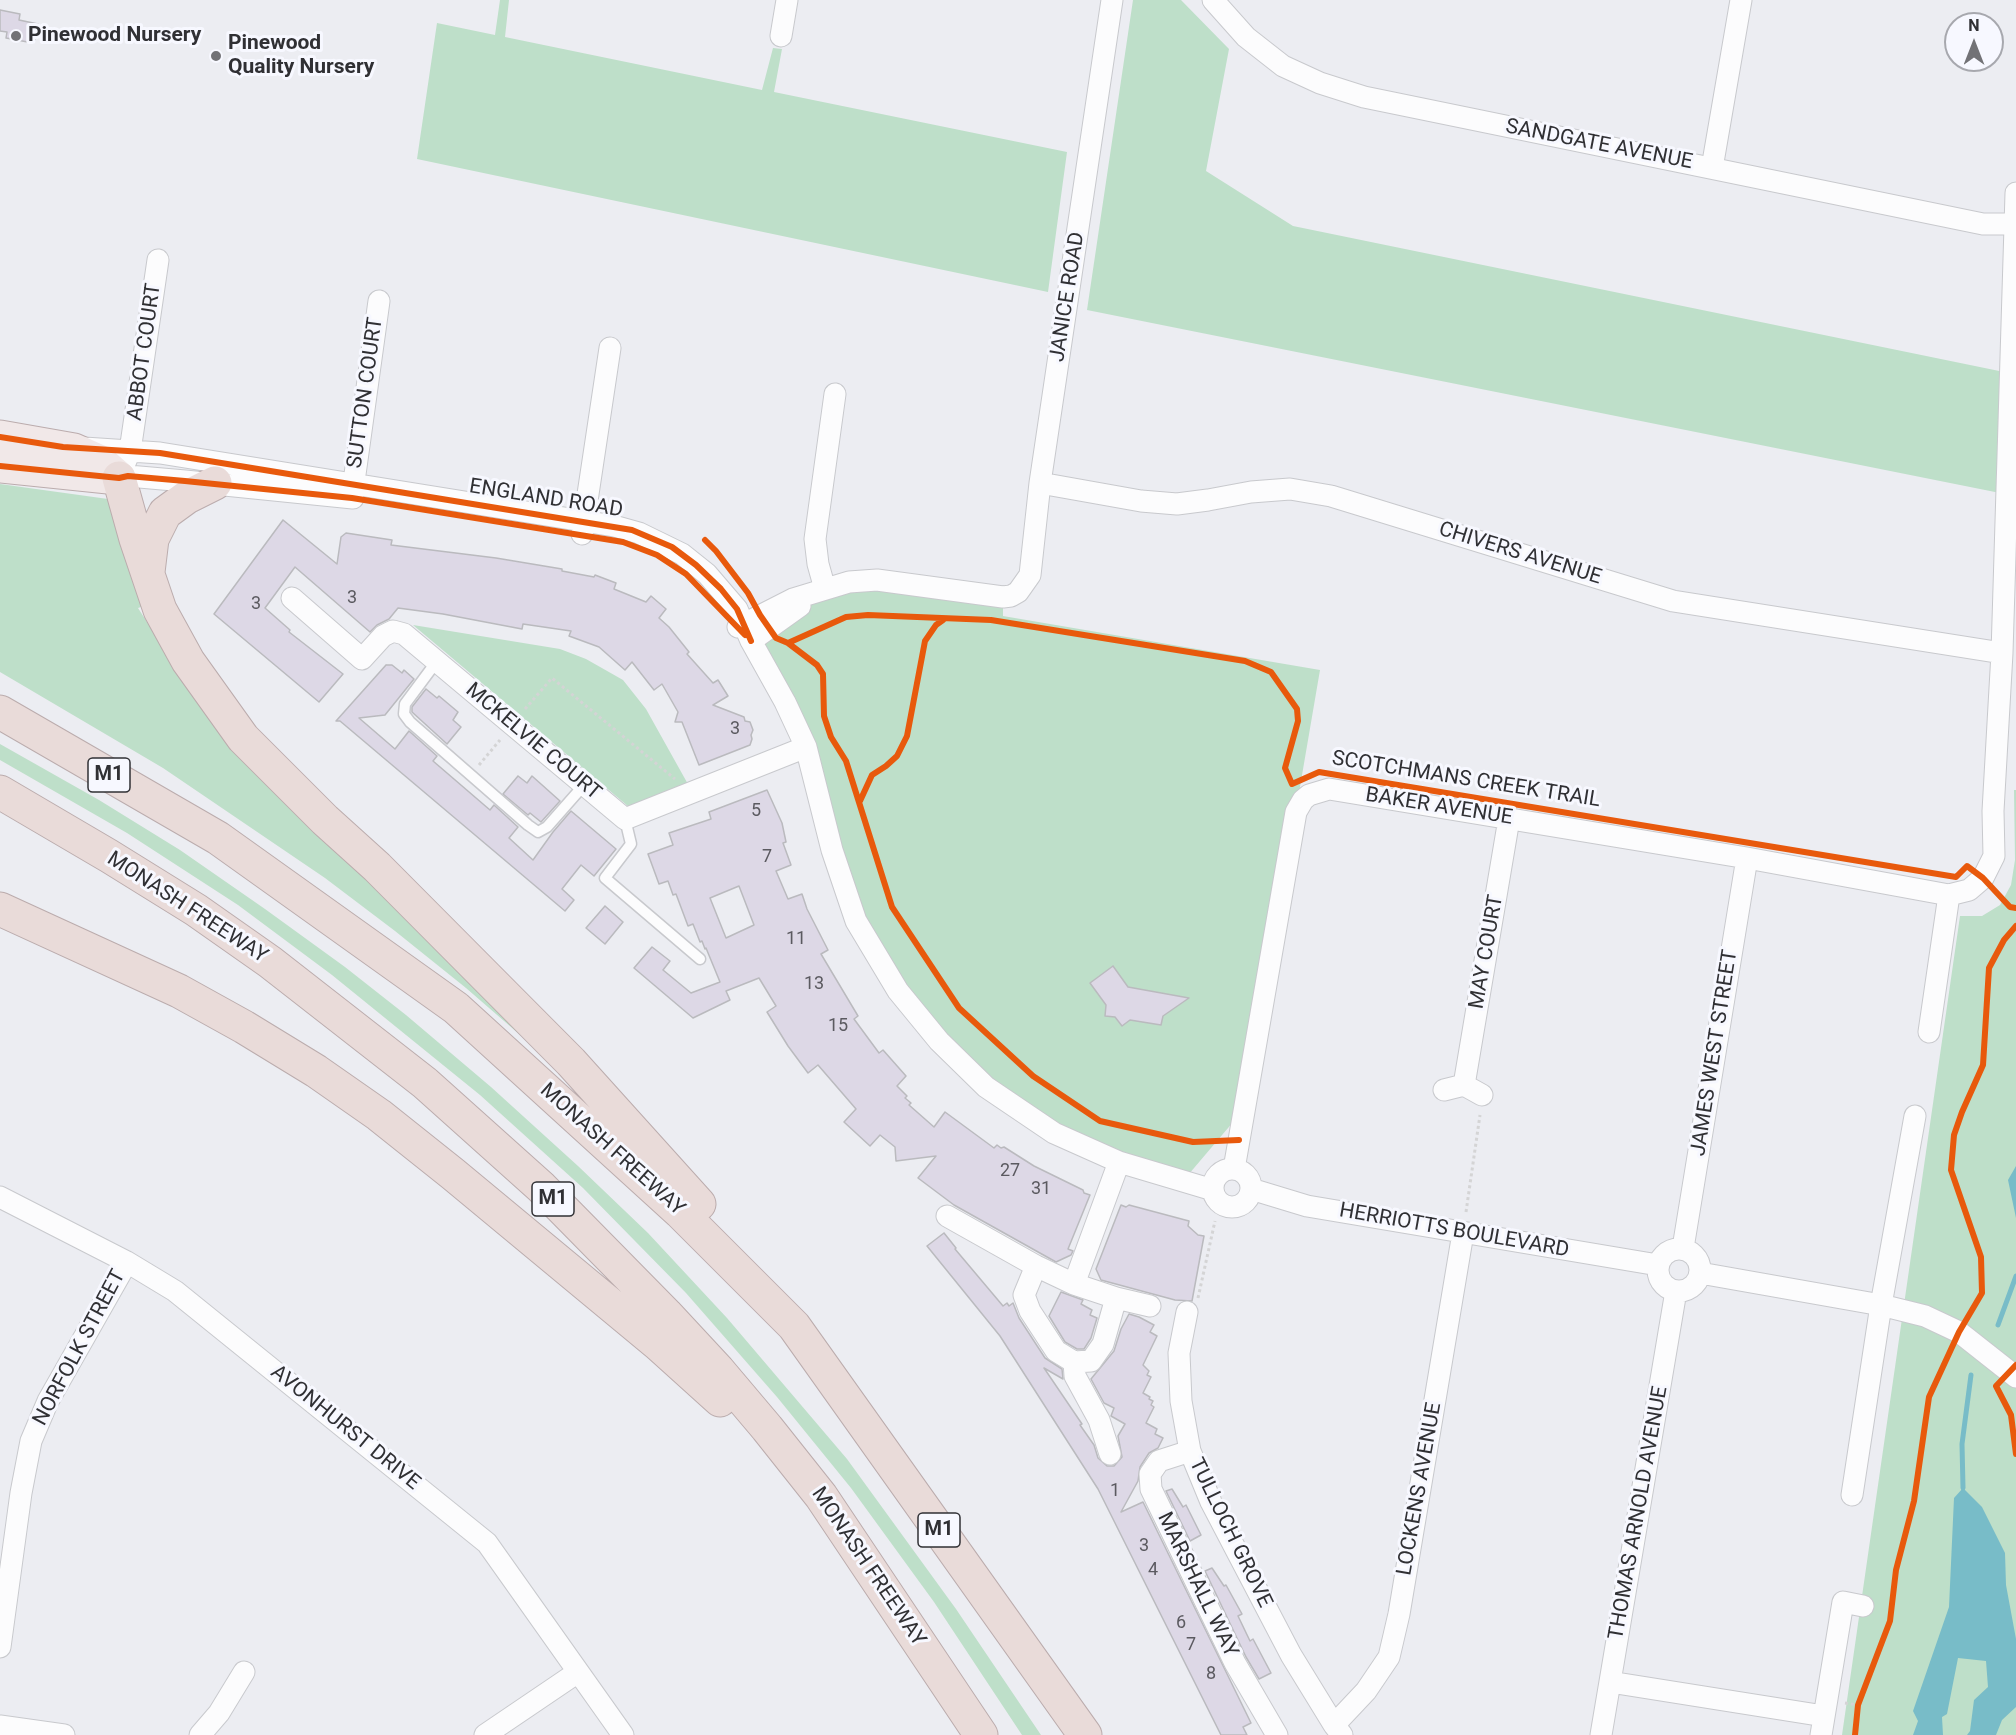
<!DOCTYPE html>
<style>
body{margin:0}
#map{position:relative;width:2016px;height:1735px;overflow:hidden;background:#ecedf2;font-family:Roboto,sans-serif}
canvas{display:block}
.north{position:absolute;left:1944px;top:12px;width:60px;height:60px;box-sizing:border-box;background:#f7f8ff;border:2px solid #a7a8ae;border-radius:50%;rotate:0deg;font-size:16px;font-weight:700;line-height:24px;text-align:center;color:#303034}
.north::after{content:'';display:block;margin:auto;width:21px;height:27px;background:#727276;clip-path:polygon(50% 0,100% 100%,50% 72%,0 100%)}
</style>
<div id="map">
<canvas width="2016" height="1735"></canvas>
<div class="north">N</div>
</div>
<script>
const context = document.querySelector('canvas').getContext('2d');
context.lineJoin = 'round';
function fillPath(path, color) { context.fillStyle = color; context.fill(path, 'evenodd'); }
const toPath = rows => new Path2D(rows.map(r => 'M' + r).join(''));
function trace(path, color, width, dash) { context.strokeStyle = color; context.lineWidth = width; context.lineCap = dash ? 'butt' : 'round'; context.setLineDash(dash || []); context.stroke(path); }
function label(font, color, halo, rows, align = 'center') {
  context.font = font + ' Roboto,sans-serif'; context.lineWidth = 6; context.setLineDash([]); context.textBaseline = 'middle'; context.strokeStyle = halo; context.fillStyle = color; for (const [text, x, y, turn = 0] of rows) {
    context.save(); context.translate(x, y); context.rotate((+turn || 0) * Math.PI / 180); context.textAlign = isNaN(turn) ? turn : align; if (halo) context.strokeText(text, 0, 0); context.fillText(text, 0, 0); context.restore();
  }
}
fillPath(toPath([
 [500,0,509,0,505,37,762,90,773,48,782,49,774,92,1067,152,1048,292,417,159,437,23,495,35],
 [1133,0,1181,0,1229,49,1206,171,1293,226,2009,373,2005,494,1087,310],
 [0,484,108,499,144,606,138,608,165,650,293,806,534,1047,466,988,395,931,325,878,163,768,0,672],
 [849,582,1003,597,1003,616,1320,670,1245,1108,1183,1181,1119,1162,986,1087,856,921,806,747,751,641,770,628],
 [413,625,560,649,586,659,623,680,646,709,689,786,629,807],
 [0,744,99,800,180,850,265,909,345,967,406,1015,491,1087,578,1166,648,1233,727,1318,847,1459,956,1609,1041,1735,1022,1735,934,1602,851,1488,777,1397,686,1293,583,1188,480,1095,332,975,238,905,127,833,0,760],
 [2014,790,2016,790,2016,1735,1842,1735,1960,916,1982,916,2000,905,2011,885,2015,860]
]), '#bedfc9');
fillPath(toPath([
 [2016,1166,2016,1218,2008,1180],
 [1963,1488,1982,1507,2005,1553,2006,1585,2016,1639,2016,1707,2002,1720,1996,1735,1967,1735,1970,1731,1974,1700,1988,1687,1986,1661,1958,1658,1947,1714,1942,1717,1943,1735,1913,1735,1918,1721,1913,1711,1949,1607,1954,1498]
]), '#78bcc8');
trace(toPath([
 [1998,1325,2016,1276],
 [1963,1488,1962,1444,1971,1375]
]), '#78bcc8', 5);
const building = toPath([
 [0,10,20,14,19,20,38,24,37,36,33,43,6,38,7,32,0,31,0,10],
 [283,520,337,564,341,537,346,533,392,540,391,545,496,558,562,569,562,571,594,577,595,575,616,583,614,589,646,602,651,596,666,609,659,618,669,627,689,652,687,654,713,683,718,680,728,696,713,705,744,717,745,721,750,722,753,730,751,735,752,739,750,745,699,765,682,722,675,722,678,712,662,684,654,690,632,662,625,670,599,647,569,636,571,631,523,624,522,629,443,614,398,608,389,619,377,625,370,632,295,567,265,608,290,630,289,632,343,674,319,702,214,614,283,520],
 [386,665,392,665,402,673,404,670,414,679,385,715,359,718,395,749,409,731,437,756,433,761,490,810,494,805,518,827,509,838,533,860,553,832,571,811,616,849,594,876,581,865,562,889,574,900,565,911,340,721,336,721,386,665],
 [426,689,437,698,439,696,458,712,453,720,461,727,447,744,412,712,412,707,426,689],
 [518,776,527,783,532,776,560,801,541,822,530,813,528,815,503,794,518,776],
 [767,790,782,823,786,842,783,843,791,865,776,871,788,899,802,894,807,909,828,950,821,954,858,1016,854,1019,879,1053,883,1050,906,1076,897,1086,907,1096,905,1098,911,1103,909,1105,934,1127,945,1112,994,1148,997,1145,1001,1148,1004,1147,1034,1166,1083,1190,1084,1193,1090,1195,1068,1249,1073,1251,1071,1255,1056,1262,954,1205,918,1178,936,1156,896,1161,895,1147,880,1135,870,1146,844,1122,856,1109,818,1065,808,1073,788,1046,767,1012,776,1006,759,978,726,991,730,1000,693,1018,634,968,652,947,670,961,663,970,691,993,720,982,706,948,705,949,702,941,700,942,693,924,688,926,676,894,673,895,668,881,659,884,648,854,673,845,669,833,711,819,709,812,767,790],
 [739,886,754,925,726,938,710,898,739,886],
 [605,906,623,922,605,944,586,928,605,906],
 [1113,966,1128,987,1189,998,1163,1016,1161,1025,1130,1020,1122,1026,1115,1017,1105,1016,1106,1005,1090,983,1113,966],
 [1121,1205,1126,1207,1129,1205,1189,1221,1188,1226,1198,1235,1204,1236,1192,1301,1175,1300,1101,1280,1096,1269,1121,1205],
 [944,1233,956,1248,955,1249,1003,1306,1007,1303,1009,1306,1013,1303,1019,1318,1045,1358,1062,1369,1063,1379,1044,1368,1082,1424,1080,1425,1094,1445,1098,1458,1107,1466,1114,1466,1122,1457,1118,1436,1125,1424,1111,1416,1114,1408,1104,1403,1091,1379,1114,1351,1121,1329,1129,1314,1139,1317,1154,1325,1150,1332,1157,1336,1143,1365,1149,1371,1147,1375,1151,1377,1143,1393,1150,1397,1149,1399,1153,1401,1151,1405,1154,1407,1146,1423,1157,1429,1155,1434,1163,1438,1158,1448,1149,1453,1140,1467,1138,1481,1121,1512,1143,1502,1251,1723,1243,1727,1247,1735,1221,1735,1098,1489,1000,1336,927,1246,944,1233],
 [1061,1292,1083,1300,1081,1304,1092,1310,1090,1315,1097,1318,1091,1338,1084,1349,1077,1349,1065,1342,1049,1316,1061,1292],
 [1172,1489,1183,1507,1186,1505,1201,1535,1190,1541,1166,1491,1172,1489],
 [1212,1568,1224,1586,1226,1585,1242,1614,1238,1616,1250,1641,1253,1639,1271,1673,1259,1679,1246,1657,1205,1571,1212,1568]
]);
fillPath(building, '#ddd8e6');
trace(building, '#bababe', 1.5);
const service = toPath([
 [437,661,405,704,404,714,410,722,528,825,538,832,547,827,584,785],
 [625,819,631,844,605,878,700,959]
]);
const minor = toPath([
 [1213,0,1246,37,1283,66,1320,83,1364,97,1983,224,2015,224],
 [781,36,787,0],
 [1712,168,1741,0],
 [84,448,160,453,614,526,639,533,682,554,707,574,737,609,751,641,785,702,806,747,832,850,856,921,898,991,939,1041,986,1087,1054,1133,1119,1162,1213,1190],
 [125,463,130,451,158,260],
 [119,478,128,476,185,481,353,498],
 [1040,483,1141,501,1177,504,1208,500,1251,492,1290,489,1331,496,1673,601,2002,653],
 [352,496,379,301],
 [582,534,610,348],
 [825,589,818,564,815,539,835,394],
 [292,598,362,659,383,636,393,631,404,634,625,819,806,747],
 [738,627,793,599,849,582,877,580,1003,597,1011,596,1018,592,1030,575,1040,483,1112,0],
 [751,641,800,606],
 [1929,1032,1949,895],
 [1444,1090,1464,1085],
 [1482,1095,1464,1085,1509,819],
 [1234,1169,1296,812,1303,800,1309,795,1329,789,1747,858,1949,895,1969,890,1983,878,1994,856,1993,811,2002,653,2016,193],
 '1213 1188a19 19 0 1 1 38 0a19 19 0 1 1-38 0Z',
 [1251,1189,1307,1206,1658,1265],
 [0,1197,127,1262,175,1291,487,1543,623,1735],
 [947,1216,1036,1266,1074,1284,1116,1298,1150,1306],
 [1683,1248,1747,858],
 '1658 1270a21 21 0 1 1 42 0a21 21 0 1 1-42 0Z',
 [1036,1266,1024,1295,1030,1311,1056,1351,1074,1362,1075,1376,1099,1420,1110,1454],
 [1700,1273,1881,1305,1925,1316,1959,1332,2016,1377],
 [1074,1284,1119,1162],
 [1187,1312,1179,1353,1181,1401,1190,1451,1211,1502,1291,1655,1334,1725,1342,1735],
 [1074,1362,1091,1361,1103,1344,1116,1298],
 [1190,1451,1159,1461,1150,1474,1151,1489,1235,1663,1277,1735],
 [1852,1495,1881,1305,1915,1116],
 [0,1647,21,1493,31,1441,48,1401,127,1262],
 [1610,1682,1824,1716],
 [1334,1725,1366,1691,1389,1657,1399,1614,1463,1233],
 [0,1726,64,1735],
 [200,1735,219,1713,244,1672],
 [485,1735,578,1672],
 [1601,1735,1676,1291],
 [1821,1735,1843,1602,1863,1606]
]);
const primary = toPath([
 [0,437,74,450,101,462,119,478],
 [0,466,118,478]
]);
const motorway = toPath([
 [119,478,136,539,160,610,188,661,243,738,325,820,377,867,571,1062,699,1204],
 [148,572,152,539,165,513,187,497,215,483],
 [0,712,218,838,456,1008,680,1212,794,1326,1085,1735],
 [0,792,109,856,196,910,270,962,425,1083,541,1187,666,1314,718,1370,767,1428,821,1496,981,1735],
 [0,909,179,991,244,1027,316,1071,379,1115,453,1174,658,1344,720,1400]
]);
trace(service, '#c8c9cd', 13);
trace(minor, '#c8c9cd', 23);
trace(primary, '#bbacad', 35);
trace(motorway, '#bbacad', 35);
trace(toPath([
 [525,709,552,678,675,779],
 [479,765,500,740],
 [1466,1212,1480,1115],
 [1198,1298,1215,1221],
 [1845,1703,1858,1705]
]), '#d4d4d5', 3, [3, 3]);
trace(service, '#fcfcfd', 10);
trace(minor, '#fcfcfd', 21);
trace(primary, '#f1e8e8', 33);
trace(motorway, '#e9dbd9', 33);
trace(toPath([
 [0,437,63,447,160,453,632,530,672,547,696,565,721,589,737,609,751,641],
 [0,466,119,478,128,476,185,481,352,498,623,542,657,555,686,574,745,635],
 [705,540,716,551,748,593,760,615,776,638,788,643,846,617,868,615,991,620,1245,661,1271,672,1297,709,1298,721,1285,768,1292,784,1319,772,1956,877,1967,866,1983,878,2010,907,2016,908],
 [788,643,817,665,823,674,824,716,831,737,846,761,892,907,959,1008,1033,1076,1100,1121,1193,1142,1239,1140],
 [860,801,872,775,886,766,897,756,907,736,925,641,936,625,943,620],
 [2016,1365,1996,1386,2011,1415,2016,1454],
 [1855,1735,1858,1705,1890,1621,1896,1570,1914,1501,1929,1397,1959,1332,1982,1293,1981,1257,1951,1170,1954,1135,1962,1112,1983,1065,1989,968,2004,940,2016,926]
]), '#e8590c', 6);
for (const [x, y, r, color] of [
 [16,36,6,"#727276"],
 [216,56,6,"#727276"]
]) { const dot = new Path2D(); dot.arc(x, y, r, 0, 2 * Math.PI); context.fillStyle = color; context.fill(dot); trace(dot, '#f7f8ff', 2); }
label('18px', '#5b5a60', null, [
 ["3",352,598],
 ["3",256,604],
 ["3",735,729],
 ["5",756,811],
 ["7",767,857],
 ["11",796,939],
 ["13",814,984],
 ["15",838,1026],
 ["27",1010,1171],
 ["31",1041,1189],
 ["1",1115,1491],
 ["3",1144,1546],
 ["4",1153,1570],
 ["6",1181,1623],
 ["7",1191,1645],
 ["8",1211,1674]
]);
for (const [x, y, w] of [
 [109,775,42],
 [553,1199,42],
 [939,1530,42]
]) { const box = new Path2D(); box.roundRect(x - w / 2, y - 17, w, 34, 4.5); context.fillStyle = '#f7f8ff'; context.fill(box); trace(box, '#303034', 1.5); }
label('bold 20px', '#303034', null, [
 ["M1",109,775],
 ["M1",553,1199],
 ["M1",939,1530]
]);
label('bold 21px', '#303034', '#f7f8ff', [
 ["Pinewood Nursery",28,36],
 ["Pinewood",228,44],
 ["Quality Nursery",228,68]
], 'left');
label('21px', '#303034', '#f7f8ff', [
 ["SANDGATE AVENUE",1599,145,11],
 ["JANICE ROAD",1068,297,-81],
 ["ABBOT COURT",145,352,-82],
 ["SUTTON COURT",366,393,-82],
 ["ENGLAND ROAD",546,499,9],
 ["CHIVERS AVENUE",1520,554,17],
 ["MCKELVIE COURT",533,742,40],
 ["SCOTCHMANS CREEK TRAIL",1466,780,9],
 ["BAKER AVENUE",1439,807,9],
 ["MONASH FREEWAY",187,908,33],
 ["MAY COURT",1487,952,-80],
 ["JAMES WEST STREET",1715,1053,-81],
 ["MONASH FREEWAY",612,1150,42],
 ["HERRIOTTS BOULEVARD",1454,1231,10],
 ["NORFOLK STREET",80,1348,-62],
 ["AVONHURST DRIVE",345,1428,39],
 ["LOCKENS AVENUE",1420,1489,-80],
 ["THOMAS ARNOLD AVENUE",1639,1513,-80],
 ["TULLOCH GROVE",1230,1533,64],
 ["MONASH FREEWAY",868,1567,56],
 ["MARSHALL WAY",1197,1585,64]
]);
</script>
